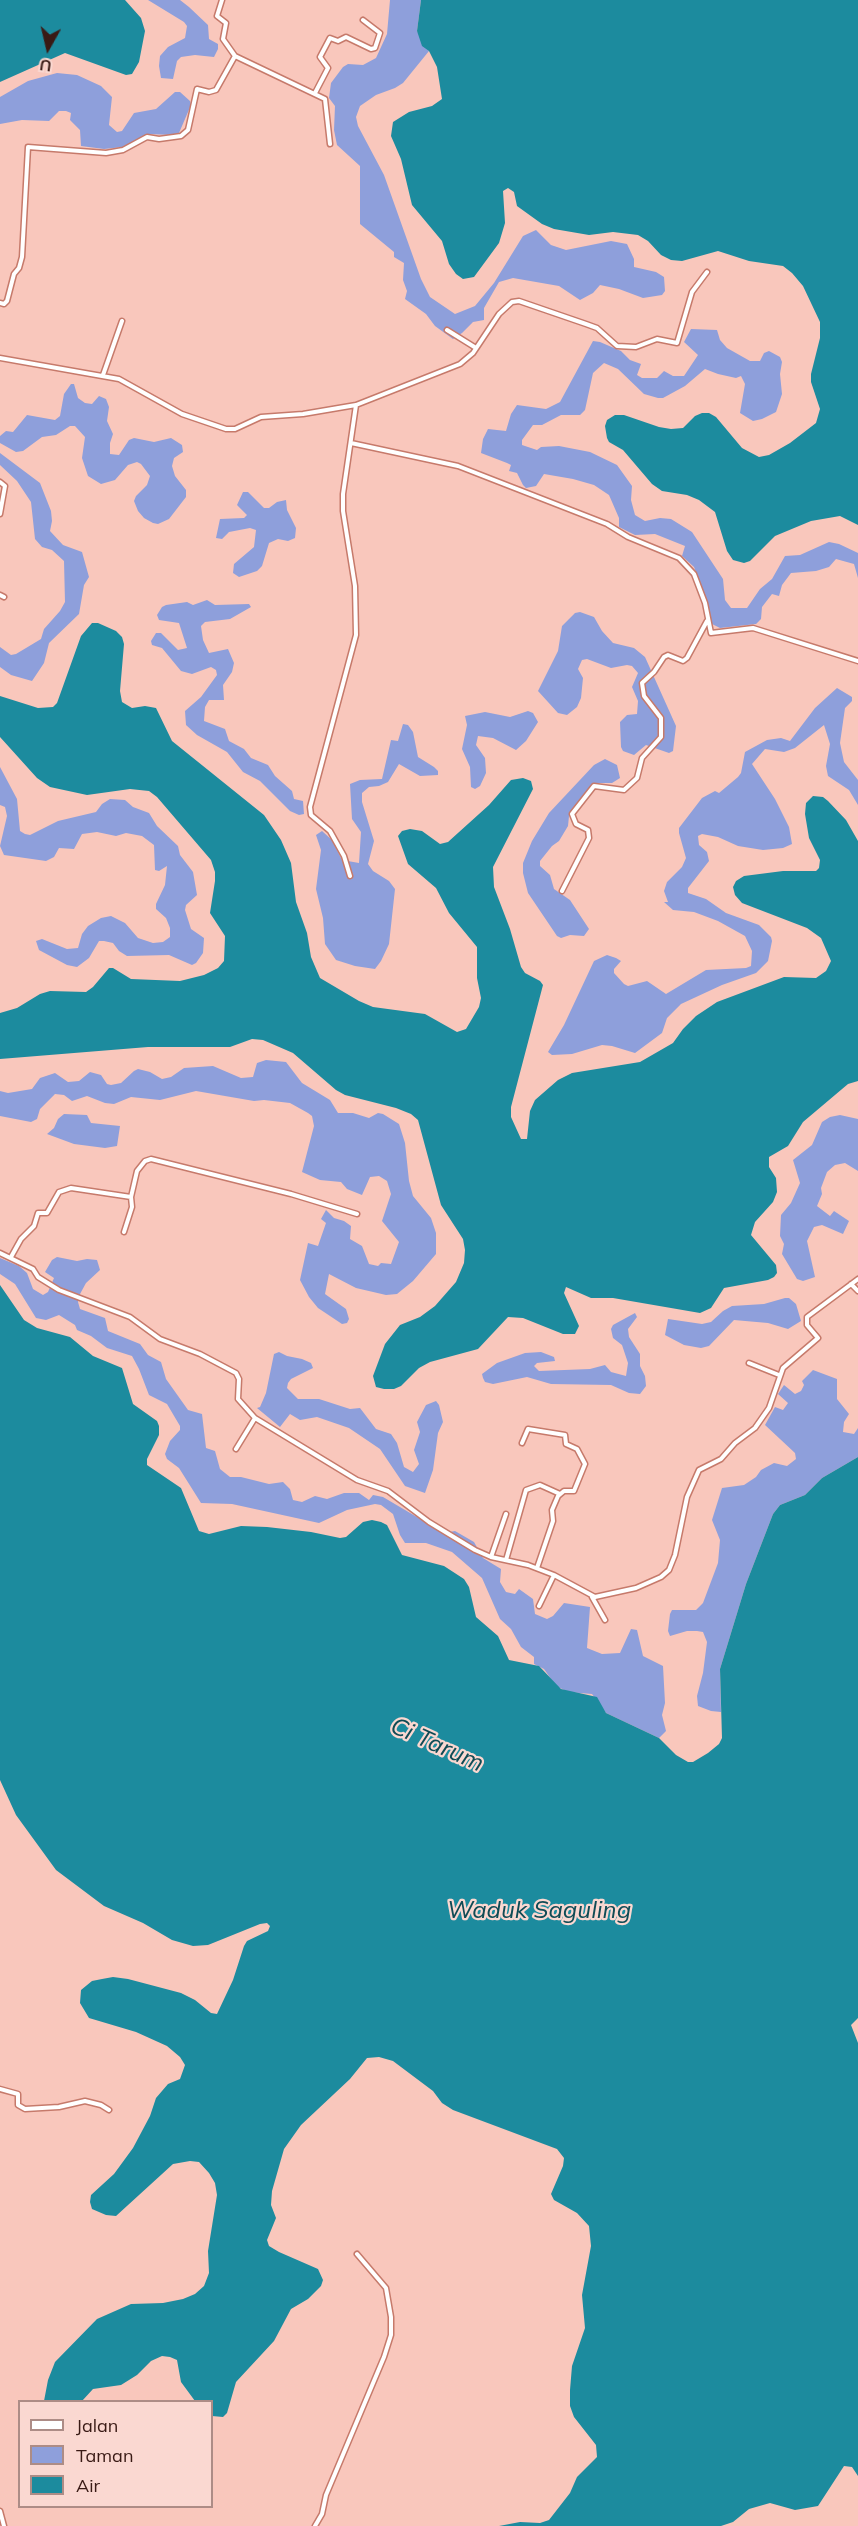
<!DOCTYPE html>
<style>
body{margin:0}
#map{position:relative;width:858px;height:2526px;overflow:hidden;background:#f9c7bc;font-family:Mulish,sans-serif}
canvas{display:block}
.legend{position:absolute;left:18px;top:2400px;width:195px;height:108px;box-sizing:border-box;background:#fad8d1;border:2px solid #ad8c86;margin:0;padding:8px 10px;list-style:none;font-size:18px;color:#391a15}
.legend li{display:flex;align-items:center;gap:12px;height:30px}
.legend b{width:30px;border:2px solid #ad8c86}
.north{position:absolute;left:18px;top:18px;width:60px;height:60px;-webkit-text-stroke:4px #fad8d1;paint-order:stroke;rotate:188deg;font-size:16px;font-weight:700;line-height:24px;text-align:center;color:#391a15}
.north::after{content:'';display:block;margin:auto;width:21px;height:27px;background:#391a15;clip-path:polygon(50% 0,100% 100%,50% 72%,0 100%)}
</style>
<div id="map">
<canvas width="858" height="2526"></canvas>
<ul class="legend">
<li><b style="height:8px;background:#fff"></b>Jalan</li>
<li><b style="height:16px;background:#8e9fdb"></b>Taman</li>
<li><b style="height:16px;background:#1c8b9e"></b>Air</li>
</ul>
<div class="north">U</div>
</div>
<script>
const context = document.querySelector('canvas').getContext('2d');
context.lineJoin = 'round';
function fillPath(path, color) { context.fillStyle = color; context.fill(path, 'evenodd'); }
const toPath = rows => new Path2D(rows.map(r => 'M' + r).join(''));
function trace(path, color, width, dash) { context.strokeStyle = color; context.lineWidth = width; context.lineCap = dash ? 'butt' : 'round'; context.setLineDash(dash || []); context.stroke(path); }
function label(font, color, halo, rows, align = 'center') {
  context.font = font + ' Mulish,sans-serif'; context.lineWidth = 4.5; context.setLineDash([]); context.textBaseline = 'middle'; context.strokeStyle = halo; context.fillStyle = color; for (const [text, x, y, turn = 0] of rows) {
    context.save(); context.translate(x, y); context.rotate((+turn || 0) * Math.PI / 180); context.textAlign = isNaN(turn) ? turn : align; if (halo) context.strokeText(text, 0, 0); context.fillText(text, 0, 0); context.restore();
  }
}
fillPath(toPath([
 [148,0,180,0,189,7,208,25,209,39,218,44,218,49,214,57,195,55,181,57,177,61,173,79,161,78,159,66,160,56,168,47,185,38,187,26,184,22],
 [390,0,421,0,417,31,429,51,403,83,395,88,376,95,360,106,356,117,358,126,384,175,421,279,430,297,455,314,475,306,494,283,523,236,536,230,551,245,566,250,611,241,627,244,634,259,634,267,656,272,664,277,665,291,662,295,643,298,619,289,600,285,593,293,580,300,559,286,513,278,499,282,484,308,484,320,473,322,462,333,453,339,435,326,426,314,405,299,407,291,403,280,404,263,394,257,394,252,360,224,360,166,337,145,334,130,335,106,329,98,331,83,343,67,348,64,363,65,376,58,387,34],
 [57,73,77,75,101,86,112,97,109,125,117,132,122,131,134,113,156,109,175,92,180,92,190,101,191,105,179,133,172,135,148,134,123,147,104,149,81,146,80,130,70,120,71,113,66,111,59,111,49,121,22,120,0,124,0,97,28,81],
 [691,329,717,330,720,340,727,348,750,361,760,361,764,353,769,351,780,357,782,362,780,374,782,394,776,412,762,419,753,421,740,413,745,384,741,376,736,378,718,374,705,369,685,386,663,398,658,398,644,394,618,369,604,363,593,373,585,410,580,415,561,415,542,425,533,425,522,440,522,445,537,450,541,447,559,446,590,452,617,465,632,486,631,500,635,515,645,521,660,518,671,519,692,532,723,579,725,600,731,608,747,608,760,589,772,579,785,556,800,555,829,542,839,544,858,553,858,578,854,564,836,559,829,567,816,571,791,573,782,585,779,596,772,594,762,607,761,619,756,624,720,628,710,623,706,599,694,567,682,556,685,546,655,534,635,535,619,527,619,518,609,495,594,485,573,479,544,474,536,486,526,488,523,485,517,473,509,471,511,465,507,463,481,453,483,439,488,429,506,431,511,414,517,405,546,409,560,402,593,341,600,342,621,351,630,360,641,364,637,375,642,378,657,378,664,371,673,376,684,376,698,355,684,342],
 [71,384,74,384,78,398,85,403,92,404,99,396,106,399,109,407,107,421,113,434,110,443,110,454,119,455,129,440,134,438,154,442,171,438,182,445,183,452,174,458,172,466,175,476,186,490,186,497,169,519,158,524,153,523,144,518,138,511,134,501,136,496,147,485,150,476,141,464,137,462,128,465,115,480,101,484,88,476,82,458,85,437,75,426,70,426,56,435,42,437,23,451,16,452,0,443,0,436,6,431,13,432,27,415,55,420,60,416,64,394],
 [0,453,40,483,51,511,52,521,50,531,63,545,82,552,89,577,84,585,79,614,49,643,44,663,32,681,11,675,0,667,0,647,11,655,16,654,41,639,44,629,60,611,65,602,64,561,52,550,42,547,35,539,31,502,17,481,0,465],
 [243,492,248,492,264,508,269,508,277,502,286,500,287,510,296,528,295,538,288,541,278,539,269,543,262,566,257,571,239,577,233,573,234,564,254,547,256,530,250,528,229,532,222,539,216,538,220,519,244,518,247,515,237,505],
 [207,600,215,605,249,604,251,607,230,619,205,622,201,626,203,640,209,653,228,649,234,663,232,672,223,685,224,700,209,700,205,707,204,721,225,729,229,741,244,749,251,758,268,765,275,776,292,791,294,799,303,801,304,814,299,815,290,811,260,781,243,772,227,752,197,735,186,725,185,711,201,697,217,675,216,670,211,667,192,674,181,671,162,648,152,645,151,641,156,633,161,633,178,650,187,648,179,623,159,620,157,615,162,607,166,605,187,602,193,605],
 [580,612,594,617,602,631,613,643,634,648,645,657,676,726,673,751,669,753,646,745,634,755,623,751,621,747,620,722,627,715,637,714,638,701,632,687,638,673,632,666,627,665,611,668,587,659,582,660,578,669,583,678,581,698,577,707,567,715,558,713,538,691,558,651,562,626,575,613],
 [837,688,852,697,852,701,845,708,840,743,844,762,858,780,858,805,849,790,828,776,826,766,830,744,824,725,795,748,784,752,765,749,752,764,775,799,789,827,792,844,783,848,763,850,738,846,718,837,702,834,698,836,699,845,707,852,709,861,688,888,688,893,706,899,726,913,759,925,771,937,772,941,768,961,756,973,722,985,681,1004,667,1018,662,1033,635,1053,612,1046,602,1045,572,1054,552,1055,548,1052,564,1025,594,961,607,955,616,958,621,961,614,969,614,973,624,984,628,986,647,981,666,994,706,970,746,968,751,966,752,951,745,936,718,921,694,912,673,910,664,902,668,902,664,891,667,882,682,867,686,858,679,833,679,828,702,798,715,791,719,793,738,777,741,773,745,752,767,740,781,738,790,741,815,708],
 [528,711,533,713,538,722,526,741,516,750,493,738,478,736,476,745,485,758,486,773,480,786,475,789,471,787,470,767,462,749,467,725,465,716,485,712,510,717],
 [403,724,408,725,413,732,418,757,434,767,438,771,438,775,420,776,399,764,388,782,379,786,369,787,362,793,362,802,374,841,368,864,373,871,389,881,395,889,389,944,381,961,375,969,355,966,336,960,325,944,323,918,316,889,321,850,316,835,322,831,332,840,342,860,359,863,361,832,352,819,350,784,360,780,382,779,391,740,398,741],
 [605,759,617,765,620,778,612,783,593,783,569,816,568,826,559,841,552,846,540,861,540,866,550,875,554,889,570,900,589,929,584,936,570,935,561,938,557,936,528,893,523,873,523,863,532,841,549,813,594,765],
 [0,767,17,799,20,831,25,834,30,835,58,821,96,812,102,804,110,799,125,800,133,807,149,813,157,826,178,846,180,855,193,872,197,895,186,905,185,910,191,929,204,938,203,953,196,963,192,965,169,955,127,956,119,951,113,943,104,941,99,941,89,958,77,967,67,965,39,950,36,941,42,939,67,949,78,948,82,934,88,926,101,918,111,916,125,923,138,938,153,943,163,942,170,937,170,928,166,918,156,909,156,904,165,885,167,866,159,871,155,870,154,845,142,836,126,833,116,836,97,832,82,834,74,849,59,848,54,857,46,861,4,855,0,846,7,816,5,807,0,805],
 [266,1060,286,1062,302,1083,330,1100,338,1113,353,1113,369,1118,378,1113,383,1114,399,1124,405,1143,409,1181,413,1196,431,1218,436,1233,436,1254,413,1281,397,1294,386,1295,356,1288,329,1274,325,1294,346,1309,349,1319,347,1323,342,1324,318,1308,309,1297,300,1280,308,1243,318,1246,326,1223,321,1219,326,1210,334,1218,344,1221,351,1226,350,1239,362,1246,369,1264,378,1266,381,1263,391,1264,399,1242,382,1221,391,1194,387,1181,379,1176,370,1177,362,1195,347,1189,341,1182,320,1180,302,1172,314,1126,312,1116,308,1113,290,1103,264,1100,254,1101,196,1091,160,1100,131,1097,114,1104,105,1103,87,1096,72,1101,64,1095,55,1094,40,1109,37,1119,31,1122,0,1116,0,1091,8,1093,32,1089,40,1078,55,1073,68,1082,79,1081,90,1072,101,1075,107,1084,111,1085,121,1083,134,1071,138,1069,150,1072,162,1079,171,1077,184,1068,213,1066,241,1078,253,1077,257,1063],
 [64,1114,87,1115,91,1123,120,1126,117,1146,105,1148,74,1144,47,1134,54,1128,58,1119],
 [840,1115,858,1119,858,1171,845,1163,835,1165,827,1172,821,1188,822,1194,817,1206,830,1216,834,1211,849,1221,843,1234,822,1225,814,1227,807,1241,815,1277,803,1281,797,1279,782,1254,784,1244,780,1236,781,1215,791,1203,800,1183,793,1160,812,1145,822,1122,830,1117],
 [57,1257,77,1261,87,1259,97,1260,100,1270,86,1283,80,1294,78,1302,80,1309,105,1318,108,1331,140,1344,148,1355,161,1362,166,1379,188,1410,202,1414,206,1448,215,1451,220,1469,230,1477,241,1477,269,1484,283,1482,290,1489,293,1500,302,1502,315,1496,327,1499,344,1493,359,1493,369,1500,373,1495,383,1497,444,1533,455,1531,474,1542,483,1558,501,1569,500,1582,506,1592,515,1594,519,1589,533,1599,535,1614,547,1619,553,1616,564,1603,590,1607,587,1648,602,1654,620,1653,631,1629,637,1630,643,1656,663,1666,665,1703,662,1715,666,1731,659,1738,606,1713,592,1694,568,1692,556,1686,544,1669,534,1664,534,1657,521,1647,511,1629,500,1619,482,1578,452,1552,426,1543,405,1543,400,1535,393,1514,381,1505,375,1504,347,1510,319,1523,232,1504,201,1503,179,1468,167,1459,165,1454,170,1441,180,1430,180,1426,167,1404,149,1395,139,1369,132,1356,107,1348,91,1336,77,1330,75,1325,59,1315,46,1320,36,1318,15,1284,0,1274,0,1258,19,1266,27,1273,33,1289,43,1295,48,1292,54,1278,45,1272,52,1260],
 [785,1298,789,1298,796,1304,801,1321,788,1329,768,1323,734,1320,709,1346,701,1348,684,1345,665,1335,668,1319,702,1324,711,1322,723,1311,732,1306,764,1304],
 [635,1313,637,1317,628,1329,629,1337,640,1354,640,1366,645,1376,646,1386,640,1394,629,1393,611,1385,551,1384,527,1377,493,1384,485,1382,483,1378,482,1374,497,1363,525,1353,541,1352,554,1357,555,1361,537,1363,534,1366,539,1371,590,1369,605,1365,611,1372,626,1376,628,1363,622,1345,613,1338,611,1329,613,1325],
 [279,1352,287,1356,302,1359,311,1363,313,1368,291,1379,288,1383,287,1388,298,1399,319,1399,350,1409,360,1408,376,1429,391,1434,397,1443,404,1467,413,1472,419,1464,414,1450,420,1432,417,1422,426,1405,436,1401,439,1405,443,1422,438,1433,433,1470,425,1493,405,1486,380,1449,349,1428,317,1417,300,1420,290,1414,280,1427,257,1408,260,1407,266,1393,274,1354],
 [813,1370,837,1379,837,1399,849,1414,844,1422,843,1432,854,1434,858,1428,858,1457,822,1478,805,1495,780,1505,773,1514,746,1584,720,1669,721,1712,711,1711,698,1706,697,1696,703,1673,707,1642,703,1632,697,1631,687,1631,670,1636,668,1631,670,1614,672,1610,696,1610,703,1603,718,1563,720,1540,712,1520,722,1488,744,1485,756,1477,761,1470,774,1463,787,1466,796,1459,795,1453,765,1425,775,1407,783,1410,788,1403,778,1394,784,1385,795,1394,801,1391,804,1385,802,1381]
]), '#8e9fdb');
fillPath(toPath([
 [0,0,125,0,141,18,145,31,139,62,132,74,126,75,65,53,0,82],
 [421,0,858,0,858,525,840,516,811,521,775,536,750,561,744,563,733,560,727,551,715,512,699,500,687,495,662,491,652,484,623,450,609,442,607,438,605,426,607,420,615,415,624,415,659,427,671,429,683,428,695,416,702,413,709,413,716,417,742,448,759,457,769,455,790,443,816,423,820,409,811,382,811,374,820,338,820,322,803,286,792,273,783,266,749,261,718,251,682,261,671,260,661,255,648,241,638,235,613,232,589,235,554,229,542,224,517,206,514,192,508,188,503,191,505,223,499,243,474,277,463,279,456,274,449,264,442,241,412,205,401,159,391,136,393,122,409,112,432,106,442,99,437,67,429,51,422,46,417,31],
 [92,623,98,623,116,631,122,637,124,644,120,691,122,702,132,708,145,706,156,708,172,741,264,815,281,840,291,863,296,902,307,933,311,957,320,978,359,1001,373,1007,425,1014,457,1032,466,1029,479,1007,481,998,477,978,477,947,449,913,436,888,408,864,398,836,402,831,410,829,422,831,440,844,448,842,489,805,511,780,523,778,531,781,533,789,493,867,494,887,510,929,521,967,525,973,540,981,543,985,511,1107,511,1117,521,1139,527,1139,530,1111,535,1100,558,1080,572,1073,640,1062,673,1043,683,1029,696,1016,717,1002,784,977,816,978,826,971,831,961,821,938,807,928,742,903,735,895,733,887,736,881,744,876,783,871,816,871,819,868,820,860,809,838,805,814,806,803,813,796,823,797,828,801,846,820,858,841,858,1081,848,1084,803,1122,788,1146,769,1157,769,1167,776,1178,777,1192,773,1202,755,1222,751,1235,776,1265,777,1273,774,1277,768,1280,724,1288,711,1308,700,1313,613,1298,591,1298,566,1287,564,1293,579,1326,575,1334,563,1334,523,1318,508,1317,478,1349,430,1362,419,1368,401,1386,394,1389,384,1389,376,1387,373,1376,385,1344,400,1325,420,1317,435,1306,456,1282,464,1263,465,1250,463,1239,441,1205,418,1120,411,1114,396,1108,345,1095,336,1090,293,1053,263,1040,252,1039,230,1047,148,1047,0,1059,0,1013,17,1008,40,994,50,991,86,992,93,987,109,968,113,968,131,979,180,981,204,975,218,968,224,961,225,936,210,913,215,881,215,872,211,860,157,797,149,791,130,789,87,795,50,787,37,778,0,737,0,696,38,708,53,707,57,703,81,636],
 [0,1285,24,1320,37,1328,70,1337,93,1356,122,1368,133,1404,157,1421,159,1426,159,1435,147,1459,147,1465,181,1488,199,1531,209,1534,241,1526,267,1527,311,1532,340,1538,346,1537,363,1522,372,1520,381,1522,387,1525,402,1555,444,1566,464,1579,469,1587,476,1617,498,1636,509,1660,539,1666,561,1689,597,1697,606,1713,659,1738,676,1755,688,1762,693,1762,708,1753,719,1744,722,1738,720,1669,746,1584,773,1514,780,1505,805,1495,822,1478,858,1457,858,2018,851,2025,858,2043,858,2476,852,2467,844,2466,818,2506,795,2510,770,2503,749,2509,733,2522,721,2526,499,2526,520,2522,540,2523,549,2520,570,2493,577,2477,597,2457,596,2445,574,2417,570,2406,570,2390,572,2366,585,2328,582,2295,591,2246,589,2226,577,2213,554,2200,551,2194,563,2166,564,2158,557,2149,453,2110,442,2103,433,2091,393,2061,379,2057,367,2058,350,2079,301,2125,284,2149,272,2191,271,2205,276,2218,267,2240,269,2246,279,2252,318,2269,323,2280,321,2286,308,2299,291,2309,274,2341,236,2382,227,2413,223,2417,212,2416,212,2402,195,2401,181,2382,177,2360,170,2357,162,2356,151,2361,137,2375,121,2385,93,2389,82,2401,44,2401,48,2380,55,2362,97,2319,131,2304,163,2303,183,2299,195,2294,204,2286,209,2273,208,2251,217,2195,215,2183,209,2173,199,2162,190,2161,173,2164,116,2216,106,2215,92,2209,90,2202,91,2195,114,2174,133,2148,150,2116,156,2098,168,2084,180,2079,185,2065,180,2057,167,2046,136,2032,89,2018,80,2003,81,1990,92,1981,102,1979,113,1977,128,1979,181,1993,195,2000,211,2013,217,2014,233,1980,244,1946,247,1941,268,1931,270,1926,267,1923,260,1924,208,1945,193,1946,172,1940,143,1923,104,1906,56,1870,16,1815,0,1780]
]), '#1c8b9e');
const street = toPath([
 [222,0,217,16,226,23,223,39,235,56],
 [315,93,328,68,320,57,330,38,338,41,346,37,371,49,375,48,380,33,363,20],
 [0,303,4,304,7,301,14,274,19,268,22,257,28,147,106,153,123,150,147,137,159,139,181,136,188,130,197,89,209,92,216,90,235,56,325,99,330,144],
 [447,330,476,348],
 [0,358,119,379,182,414,226,429,235,429,261,417,303,414,356,405,460,364,473,353,499,314,512,302,519,301,586,324,597,328,617,346,636,347,657,339,677,343,692,292,707,272],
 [103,375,122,321],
 [351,443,458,466,607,524,628,537,679,558,694,574,705,603,711,633,753,628,858,661],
 [0,482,5,486,0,514],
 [0,595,4,597],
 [350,876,344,856,330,831,311,815,310,807,356,635,355,586,343,511,343,494,356,405],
 [562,891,589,838,588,830,576,824,572,814,594,786,624,790,637,778,642,758,661,737,661,718,644,696,642,683,654,672,664,657,668,655,683,661,687,658,707,621],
 [124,1232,132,1207,131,1197],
 [0,1253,33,1269,38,1277,59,1290,130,1317,160,1339,200,1354,236,1373,239,1379,238,1399,255,1418,357,1480,388,1491,429,1522,475,1550,491,1557,528,1565,554,1575,595,1597,636,1588,661,1577,669,1570,675,1555,687,1497,699,1470,721,1459,735,1443,755,1428,769,1408,783,1368,818,1338,807,1325,807,1317,858,1279],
 [11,1257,21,1239,34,1226,38,1213,47,1213,59,1192,71,1188,131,1197,137,1171,145,1161,151,1159,291,1194,357,1214],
 [851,1284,858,1291],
 [749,1363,779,1375],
 [522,1443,528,1429,565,1435,566,1444,577,1449,585,1464,574,1491,564,1491,558,1496,552,1510,553,1521,537,1568],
 [236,1449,255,1418],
 [491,1557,506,1514],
 [506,1560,526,1490,540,1485,560,1494],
 [592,1597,605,1620],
 [539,1606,554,1575],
 [0,2089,18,2094,18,2105,25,2109,59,2107,85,2101,101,2105,109,2110],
 [0,2511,4,2526],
 [315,2526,322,2514,326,2495,384,2357,391,2335,391,2317,386,2288,357,2254]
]);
trace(street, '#c67a6b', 7);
trace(street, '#fff', 4);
label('italic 24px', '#0f4b55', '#fad8d1', [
 ["Ci Tarum",437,1745,24],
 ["Waduk Saguling",539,1911]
]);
</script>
